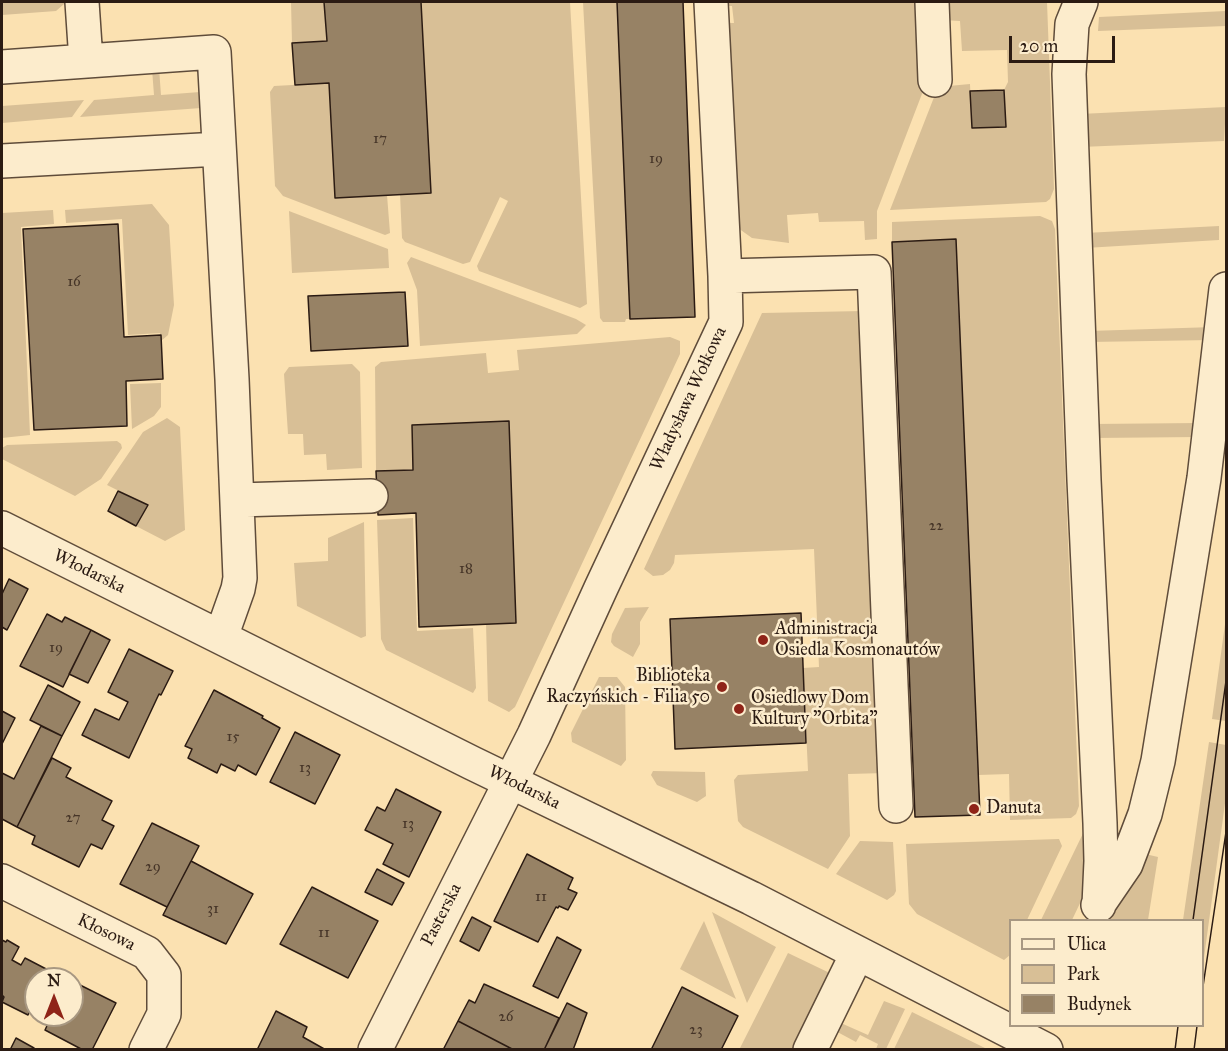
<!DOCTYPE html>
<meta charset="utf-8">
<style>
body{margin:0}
#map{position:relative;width:1228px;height:1051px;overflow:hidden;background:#fbe1b1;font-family:"IM FELL Great Primer",serif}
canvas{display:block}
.frame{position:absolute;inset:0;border:3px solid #2b1b13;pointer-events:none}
.legend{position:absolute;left:1009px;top:919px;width:195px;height:108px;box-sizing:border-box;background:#fceccc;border:2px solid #a89882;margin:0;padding:8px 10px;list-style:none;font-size:18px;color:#2b1b13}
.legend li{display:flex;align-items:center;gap:12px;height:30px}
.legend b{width:30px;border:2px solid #a89882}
.north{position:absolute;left:24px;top:967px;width:60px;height:60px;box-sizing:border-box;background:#fceccc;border:2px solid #a89882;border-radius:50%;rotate:0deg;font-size:16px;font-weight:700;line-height:24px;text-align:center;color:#2b1b13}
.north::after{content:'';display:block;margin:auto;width:21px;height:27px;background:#8f2418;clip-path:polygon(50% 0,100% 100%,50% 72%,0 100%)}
.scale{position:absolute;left:1009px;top:36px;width:106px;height:27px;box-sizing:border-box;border:3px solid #2b1b13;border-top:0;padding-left:8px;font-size:18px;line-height:21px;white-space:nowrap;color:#2b1b13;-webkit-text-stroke:4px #fceccc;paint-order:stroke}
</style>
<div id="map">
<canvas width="1228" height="1051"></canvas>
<div class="frame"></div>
<ul class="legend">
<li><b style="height:8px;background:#fceccc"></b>Ulica</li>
<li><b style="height:16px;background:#d8bf96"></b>Park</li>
<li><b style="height:16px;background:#978265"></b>Budynek</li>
</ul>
<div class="north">N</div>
<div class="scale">20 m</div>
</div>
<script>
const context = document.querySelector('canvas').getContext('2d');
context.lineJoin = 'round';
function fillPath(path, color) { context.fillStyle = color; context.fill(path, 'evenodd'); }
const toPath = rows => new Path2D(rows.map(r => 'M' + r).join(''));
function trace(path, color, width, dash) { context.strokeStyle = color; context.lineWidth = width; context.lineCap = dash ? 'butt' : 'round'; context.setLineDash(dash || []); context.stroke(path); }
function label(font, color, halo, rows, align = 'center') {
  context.font = font + ' "IM FELL Great Primer",serif'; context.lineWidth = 5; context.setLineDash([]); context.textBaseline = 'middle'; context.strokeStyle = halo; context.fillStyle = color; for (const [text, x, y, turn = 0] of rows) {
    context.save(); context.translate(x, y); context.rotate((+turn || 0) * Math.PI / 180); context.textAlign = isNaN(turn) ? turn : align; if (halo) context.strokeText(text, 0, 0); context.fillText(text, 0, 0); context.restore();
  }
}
fillPath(toPath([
 [2,2,64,2,64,4,56,11,2,15],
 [291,2,324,2,327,41,292,43],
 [421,2,570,2,587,304,580,308,479,271,477,266,508,201,500,197,470,262,463,264,405,242,402,238,400,194,431,192],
 [583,2,617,2,630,319,626,319,625,322,603,322,600,318],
 [720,2,922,2,925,86,877,211,877,239,865,240,864,221,819,222,818,213,787,215,789,243,752,238,738,228,727,23,734,23,732,6,720,6],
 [945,2,1047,2,1054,189,1050,199,1046,202,890,210,938,87,970,84,972,128,1006,127,1004,90,1008,82,1007,50,962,51,960,21,943,20],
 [1226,11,1226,26,1098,31,1099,17],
 [159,68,161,95,200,92,201,108,80,117,94,100,154,95,152,69],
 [329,83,335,198,387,195,390,233,385,235,283,196,275,186,270,92,274,86],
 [84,100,72,117,2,123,2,106],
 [1226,107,1224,141,1081,147,1080,114],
 [152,204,169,225,174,305,168,335,161,341,160,333,128,335,122,219,66,223,65,210],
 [53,210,54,224,21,227,30,435,2,438,2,213],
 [289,211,388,249,389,268,292,273],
 [1040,216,1052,221,1055,229,1079,806,1076,814,1071,818,1010,820,1009,774,978,775,956,240,892,242,892,222],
 [1219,226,1219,240,1085,248,1085,233],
 [411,257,576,319,586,325,577,334,420,346,417,290,407,263],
 [863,311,886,773,848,774,850,836,828,869,743,827,738,821,734,780,738,775,808,771,803,668,819,667,814,549,675,555,674,563,670,570,663,575,653,576,644,569,762,313],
 [1214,327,1212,340,1089,342,1089,331],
 [670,337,680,341,680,354,515,707,509,712,488,701,486,623,516,622,509,421,412,425,413,470,376,471,375,367,381,362,486,353,488,373,519,370,517,350],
 [352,364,360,372,362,468,327,470,326,454,304,455,303,434,288,434,284,374,289,367],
 [161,383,161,407,154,416,132,429,130,384],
 [167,418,180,427,185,530,165,541,136,526,147,505,107,485,143,432],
 [1199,423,1198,437,1093,438,1092,424],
 [117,441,121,444,122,448,101,479,75,496,2,459,2,448,7,445],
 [413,518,417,631,473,628,476,688,473,693,386,650,381,639,377,520],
 [364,522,366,636,361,638,297,606,294,563,328,561,328,538],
 [649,607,640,622,640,644,633,657,614,646,611,642,612,634,625,608],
 [1226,617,1226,721,1212,719],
 [599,677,617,677,625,687,626,760,621,766,572,742,571,733],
 [1209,742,1226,745,1226,796,1203,965,1202,920,1183,920],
 [653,771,705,772,706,796,697,802,657,785,651,775],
 [1090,819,1087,880,1082,899,1072,920,1041,920],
 [1059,839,1062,846,1027,920,1010,920,1010,955,1004,960,917,914,909,904,906,844],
 [860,841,893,842,896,891,894,895,887,900,836,874],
 [1141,853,1158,857,1148,920,1108,920],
 [712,912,776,947,747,1003],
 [704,921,736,999,680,969],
 [788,953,836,976,799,1049,739,1050],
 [884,1001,905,1009,886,1049,876,1049,878,1044,860,1035,856,1042,830,1028,834,1020,868,1035],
 [912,1012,987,1049,894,1049]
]), '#d8bf96');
const building = toPath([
 [324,2,421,2,431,193,335,198,329,83,295,85,292,43,327,41,324,2],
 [617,2,683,2,695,317,630,319,617,2],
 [1004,90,1006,127,972,128,970,91,1004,90],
 [118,224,124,337,161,335,163,379,126,381,127,426,34,430,23,229,118,224],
 [956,239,980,815,915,817,892,242,956,239],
 [405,292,408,346,311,351,308,296,405,292],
 [509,421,516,623,419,627,416,513,378,515,376,471,413,470,412,425,509,421],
 [118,491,148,505,136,526,108,511,118,491],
 [9,579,28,589,7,630,2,627,2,594,9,579],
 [801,613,806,743,675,749,670,619,801,613],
 [47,614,62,622,65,617,91,630,63,687,20,666,47,614],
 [91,630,110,640,88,683,69,674,91,630],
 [129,649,173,671,161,695,159,694,129,758,82,735,95,709,119,720,128,702,108,692,129,649],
 [48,685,80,702,62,736,30,720,48,685],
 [214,690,263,716,262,718,280,728,256,775,238,765,235,771,221,764,217,773,188,758,192,749,185,746,214,690],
 [2,711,15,718,2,744,2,711],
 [41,726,62,736,17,827,2,819,2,773,14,779,41,726],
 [295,732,340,755,315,804,270,782,295,732],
 [52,758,71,768,66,777,112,801,102,820,114,826,102,849,91,844,79,867,32,844,35,836,17,827,52,758],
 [396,789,441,812,409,877,383,864,393,844,365,830,377,807,385,811,396,789],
 [152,823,199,846,167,907,120,884,152,823],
 [527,854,573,878,568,889,577,893,568,910,559,906,558,908,556,907,538,942,494,921,527,854],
 [191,861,253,894,226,944,163,915,191,861],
 [377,869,404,883,392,905,365,892,377,869],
 [312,887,378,921,348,978,280,944,312,887],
 [472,917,491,927,479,951,460,941,472,917],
 [557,937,581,950,558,998,533,986,557,937],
 [2,940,6,942,7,940,19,947,12,960,21,965,25,958,50,971,46,979,36,979,36,999,28,1015,2,1002,4,997,2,995,2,940],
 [72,981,116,1003,92,1050,83,1050,45,1030,52,1015,72,1015,72,981],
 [484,984,559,1018,544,1050,514,1050,458,1021,469,1000,475,1003,484,984],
 [682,987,738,1016,721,1050,651,1050,682,987],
 [567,1003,587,1013,573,1050,544,1050,567,1003],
 [276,1011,307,1027,303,1037,326,1050,257,1050,276,1011],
 [458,1021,514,1050,443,1050,458,1021],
 [16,1038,34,1048,33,1050,10,1050,16,1038]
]);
fillPath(building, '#978265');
trace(building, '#2b1b13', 1.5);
const minor = toPath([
 [82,2,86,61],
 [932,2,935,80],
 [1081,2,1072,24,1069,74,1084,480,1100,823,1101,861,1099,905],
 [2,67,214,52,232,379,240,578,238,589,221,637],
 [2,161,219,149],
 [725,276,874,272,896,806],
 [238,500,371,496],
 [2,528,472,763,751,898,1046,1050],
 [2,881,147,953,164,975,164,1014,146,1050],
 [1098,905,1126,864,1145,814,1158,761,1204,478,1226,289],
 [375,1050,534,735,601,588,726,322,725,276,711,2],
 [810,1050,857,954]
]);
trace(minor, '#5f4c3a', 36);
trace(minor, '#fceccc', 33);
trace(toPath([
 [1193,920,1226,681],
 [1202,993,1226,832],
 [1175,1050,1178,1026],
 [1194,1050,1197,1026]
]), '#2b1b13', 1.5);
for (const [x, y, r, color] of [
 [763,640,6,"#8f2418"],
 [722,687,6,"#8f2418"],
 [739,709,6,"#8f2418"],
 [974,809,6,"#8f2418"]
]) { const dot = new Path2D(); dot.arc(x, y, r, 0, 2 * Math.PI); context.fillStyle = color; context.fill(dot); trace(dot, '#fceccc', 2); }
label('15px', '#463528', null, [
 ["17",380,139],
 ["19",656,159],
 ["16",74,282],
 ["22",936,526],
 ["18",466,569],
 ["19",56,648],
 ["15",233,737],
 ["13",305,768],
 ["27",73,818],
 ["13",408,824],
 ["29",153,867],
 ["11",541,897],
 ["31",213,909],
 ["11",324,933],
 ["26",506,1017],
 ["23",696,1030]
]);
label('18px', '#2b1b13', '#fceccc', [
 ["Władysława Wołkowa",689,399,-65],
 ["Włodarska",89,572,26],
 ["Włodarska",524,788,26],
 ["Pasterska",442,915,-63],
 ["Kłosowa",106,933,26]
]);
label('18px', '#2b1b13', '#fceccc', [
 ["Administracja",775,630],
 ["Osiedla Kosmonautów",775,651],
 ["Biblioteka",710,677,"right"],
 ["Raczyńskich - Filia 50",710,698,"right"],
 ["Osiedlowy Dom",751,699],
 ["Kultury \"Orbita\"",751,720],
 ["Danuta",986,809]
], 'left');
</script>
